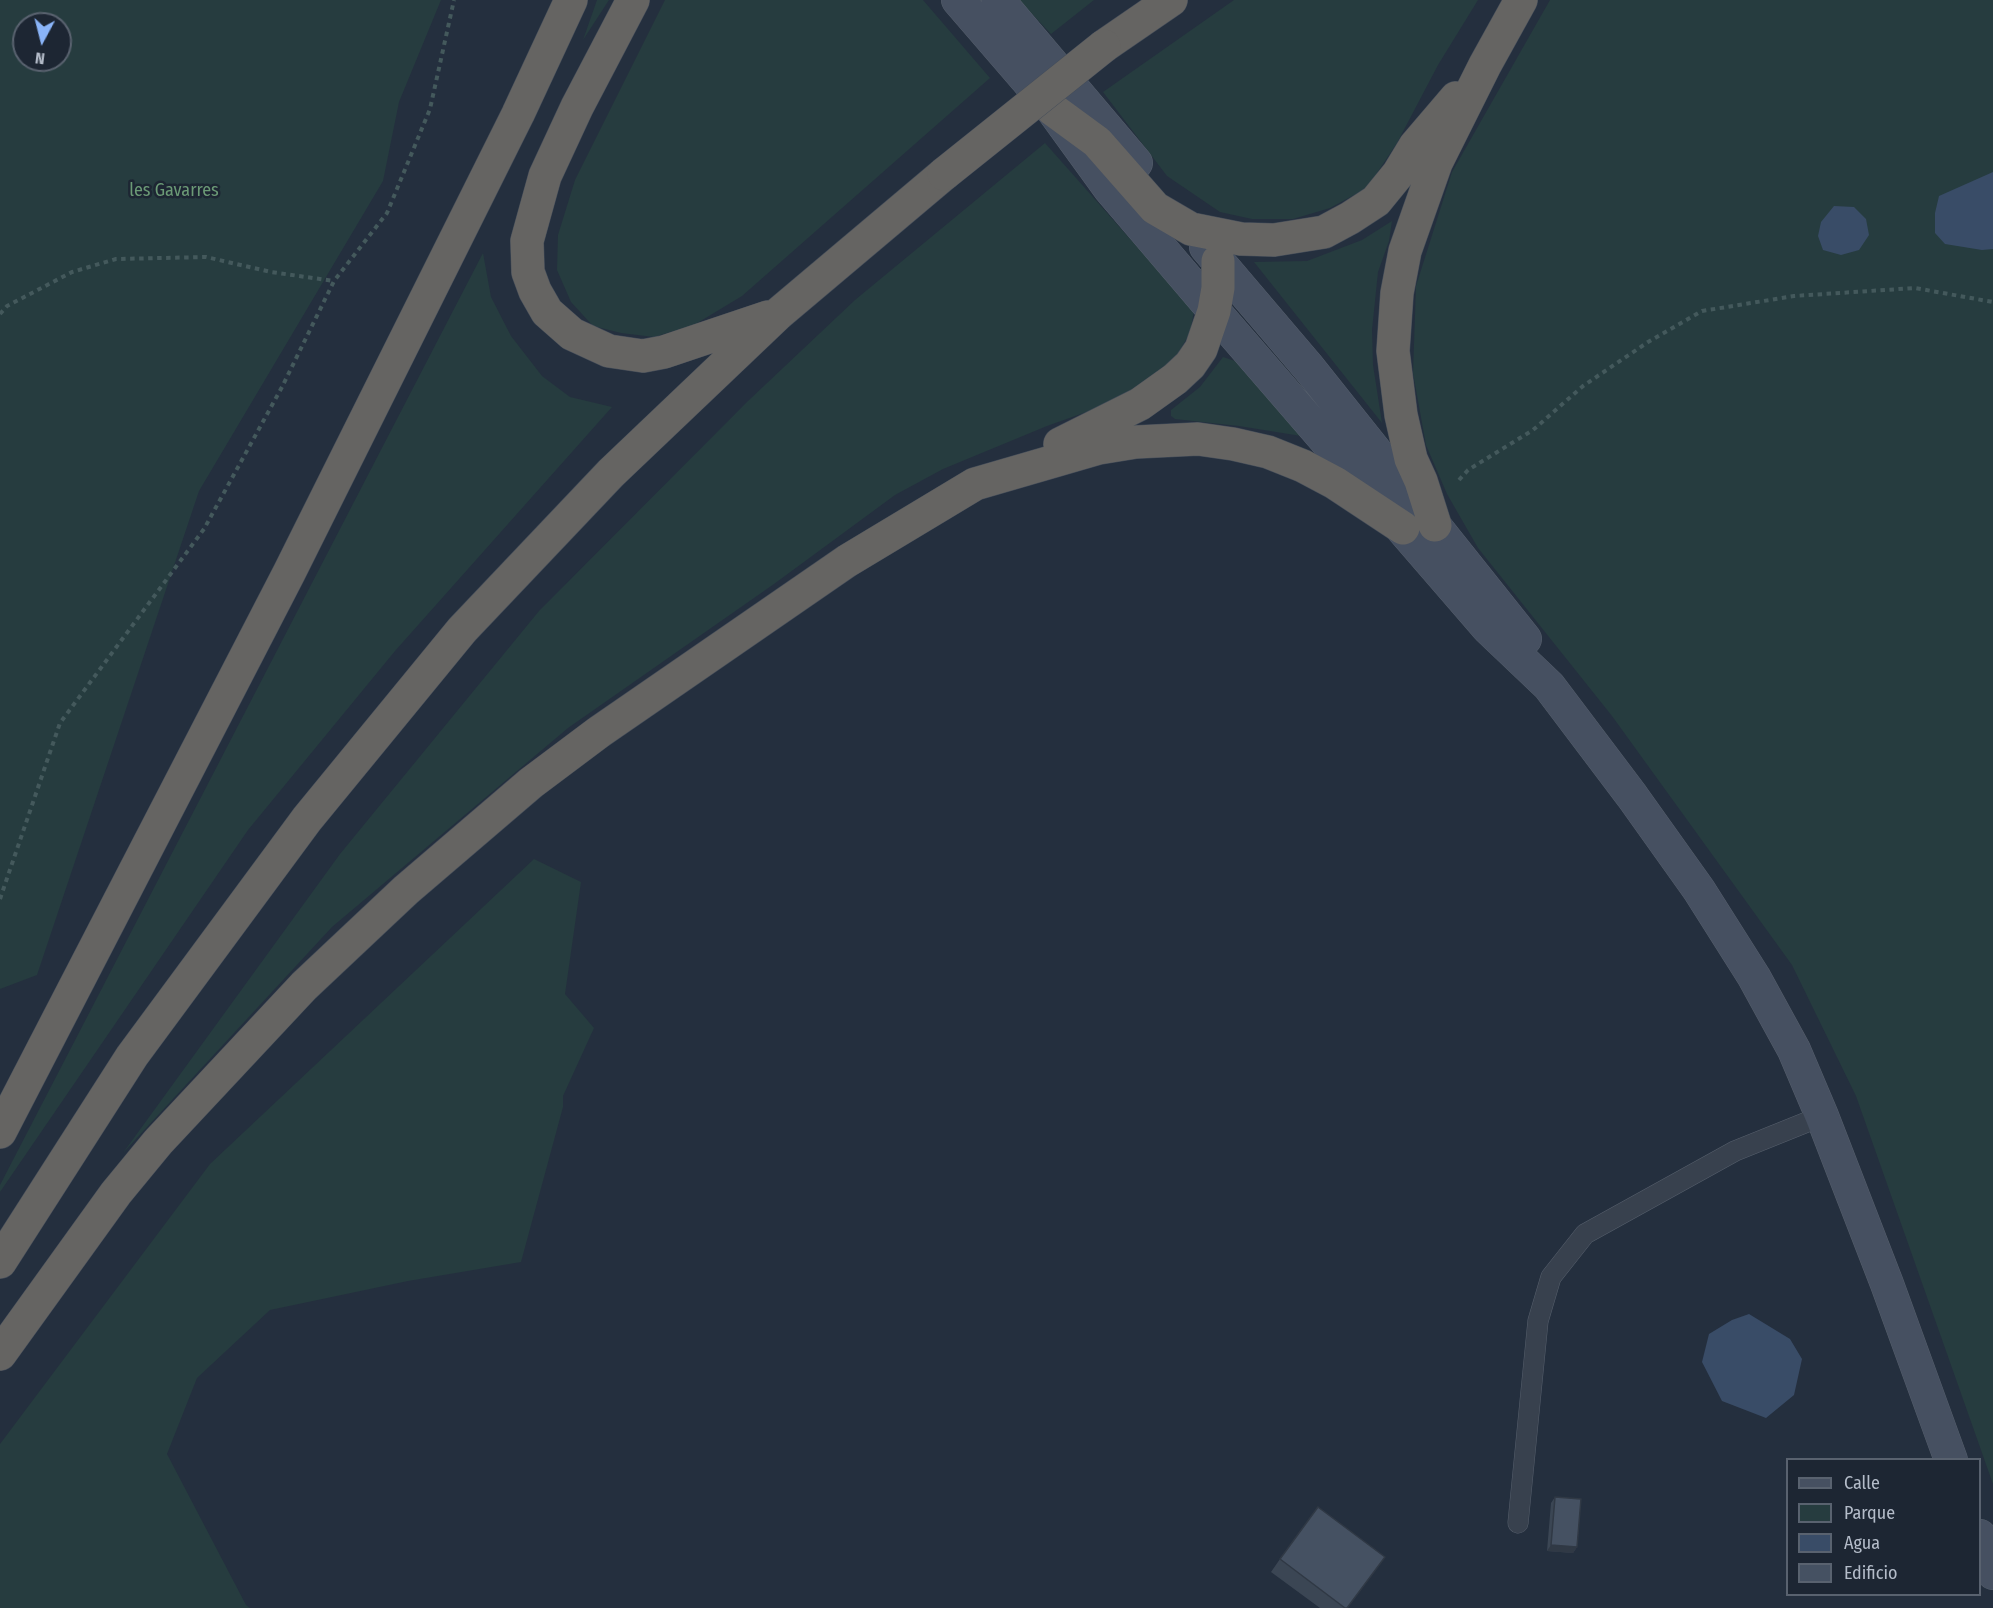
<!DOCTYPE html>
<style>
body{margin:0}
#map{position:relative;width:1993px;height:1608px;overflow:hidden;background:#242f3e;font-family:"Fira Sans Condensed",sans-serif}
canvas{display:block}
.legend{position:absolute;left:1786px;top:1458px;width:195px;height:138px;box-sizing:border-box;background:#1d2633;border:2px solid #59626f;margin:0;padding:8px 10px;list-style:none;font-size:18px;color:#b4bcc9}
.legend li{display:flex;align-items:center;gap:12px;height:30px}
.legend b{width:30px;border:2px solid #59626f}
.north{position:absolute;left:12px;top:12px;width:60px;height:60px;box-sizing:border-box;background:#1d2633;border:2px solid #59626f;border-radius:50%;rotate:187deg;font-size:16px;font-weight:700;line-height:24px;text-align:center;color:#b4bcc9}
.north::after{content:'';display:block;margin:auto;width:21px;height:27px;background:#8ab4f8;clip-path:polygon(50% 0,100% 100%,50% 72%,0 100%)}
</style>
<div id="map">
<canvas width="1993" height="1608"></canvas>
<ul class="legend">
<li><b style="height:8px;background:#465061"></b>Calle</li>
<li><b style="height:16px;background:#263c3f"></b>Parque</li>
<li><b style="height:16px;background:#394c67"></b>Agua</li>
<li><b style="height:16px;background:#455162"></b>Edificio</li>
</ul>
<div class="north">N</div>
</div>
<script>
const context = document.querySelector('canvas').getContext('2d');
context.lineJoin = 'round';
function fillPath(path, color) { context.fillStyle = color; context.fill(path, 'evenodd'); }
const toPath = rows => new Path2D(rows.map(r => 'M' + r).join(''));
function trace(path, color, width, dash) { context.strokeStyle = color; context.lineWidth = width; context.lineCap = dash ? 'butt' : 'round'; context.setLineDash(dash || []); context.stroke(path); }
function label(font, color, halo, rows, align = 'center') {
  context.font = font + ' "Fira Sans Condensed",sans-serif'; context.lineWidth = 5; context.setLineDash([]); context.textBaseline = 'middle'; context.strokeStyle = halo; context.fillStyle = color; for (const [text, x, y, turn = 0] of rows) {
    context.save(); context.translate(x, y); context.rotate((+turn || 0) * Math.PI / 180); context.textAlign = isNaN(turn) ? turn : align; if (halo) context.strokeText(text, 0, 0); context.fillText(text, 0, 0); context.restore();
  }
}
fillPath(toPath([
 [0,0,441,0,399,102,383,181,199,491,37,975,0,989],
 [24,24,60,24,60,60,24,60],
 [597,0,609,0,583,40],
 [665,0,923,0,990,78,742,296,694,325,654,337,621,333,593,326,571,302,557,270,558,235,575,180],
 [1019,0,1094,0,1051,34],
 [1234,0,1478,0,1438,65,1397,143,1367,188,1330,208,1293,219,1252,219,1220,212,1167,176,1103,92],
 [1550,0,1993,0,1993,1484,1856,1096,1792,965,1612,716,1478,548,1447,494,1426,445,1413,373,1416,286,1452,172],
 [1045,143,1194,311,1190,333,1172,363,1148,386,1106,405,1047,426,943,469,895,495,774,584,568,728,332,927,123,1153,340,854,539,611,748,401,855,300],
 [1392,221,1389,241,1378,272,1372,330,1373,365,1382,423,1254,262,1307,261,1362,240],
 [483,253,491,297,511,336,542,376,570,397,612,407,395,651,248,830,0,1192,0,1185],
 [1223,357,1235,361,1301,436,1239,426,1175,419,1171,416,1171,410,1200,387],
 [534,859,581,882,565,994,594,1028,563,1096,563,1107,521,1262,408,1281,270,1310,197,1378,167,1454,246,1605,250,1608,0,1608,0,1444,210,1164]
]), '#263c3f');
fillPath(toPath([
 [1993,172,1993,249,1982,250,1945,244,1935,233,1935,213,1939,196],
 [1834,206,1854,207,1866,219,1869,235,1859,250,1841,255,1823,250,1818,236,1821,222],
 [1749,1314,1790,1339,1802,1359,1794,1395,1766,1418,1722,1401,1702,1362,1709,1334,1732,1320]
]), '#394c67');
const service = toPath([
 [1518,1523,1538,1321,1551,1277,1585,1234,1735,1151,1822,1116]
]);
const secondary = toPath([
 [958,0,1052,109,1110,189,1214,311,1488,628,1549,686,1632,796,1699,890,1754,977,1794,1050,1822,1116,1887,1284,1951,1460],
 [998,0,1136,163],
 [1206,247,1309,368,1525,639],
 [1980,1536,1993,1573]
]);
const trunk = toPath([
 [633,0,577,107,545,176,527,241,528,272,535,291,547,312,572,334,609,351,643,356,664,352,768,317],
 [1104,46,1171,0],
 [1052,109,1097,142,1155,208,1191,229,1241,239,1274,240,1324,232,1350,218,1376,201,1398,174,1415,146,1456,98],
 [1060,444,1140,404,1175,379,1190,365,1201,349,1214,311,1218,288,1218,261],
 [1435,525,1421,481,1411,459,1401,415,1393,351,1397,293,1405,251,1436,163,1485,65,1521,0],
 [0,1132,289,573,518,114,571,0],
 [0,1262,132,1056,307,819,462,630,611,473,778,314,944,174],
 [0,1354,116,1193,158,1142,304,986,406,890,531,783,599,732,847,561,975,484,1099,448,1136,442,1198,439,1233,444,1268,452,1303,466,1335,483,1403,528]
]);
trace(service, '#565f6c', 21);
trace(secondary, '#565f6c', 34);
trace(trunk, '#434c59', 34);
trace(toPath([
 [0,314,7,306,72,272,116,259,206,257,271,272,334,281],
 [1459,480,1468,470,1533,430,1583,386,1648,342,1702,311,1794,296,1915,288,1993,302],
 [0,899,60,723,204,529,282,387,334,281,387,213,430,109,454,0]
]), '#44595c', 4, [4.5, 4.5]);
trace(service, '#38414e', 20);
trace(secondary, '#465061', 33);
trace(trunk, '#656462', 33);
const trunkBridge = toPath([
 [944,174,1104,46]
]);
trace(trunkBridge, '#434c59', 34, []);
trace(trunkBridge, '#656462', 33);
fillPath(toPath([
 [1555,1497,1577,1547,1573,1553,1547,1551,1551,1503],
 [1280,1559,1348,1608,1320,1608,1271,1572]
]), '#3b4654');
fillPath(toPath([
 [1551,1545,1577,1547,1573,1553,1547,1551]
]), '#303945');
const building = toPath([
 [1555,1497,1581,1499,1577,1547,1551,1545,1555,1497],
 [1318,1507,1385,1557,1347,1608,1345,1608,1280,1559,1318,1507]
]);
fillPath(building, '#455162');
trace(building, '#303945', 1.5);
label('18px', '#6b9a76', '#1d2633', [
 ["les Gavarres",174,191]
]);
</script>
